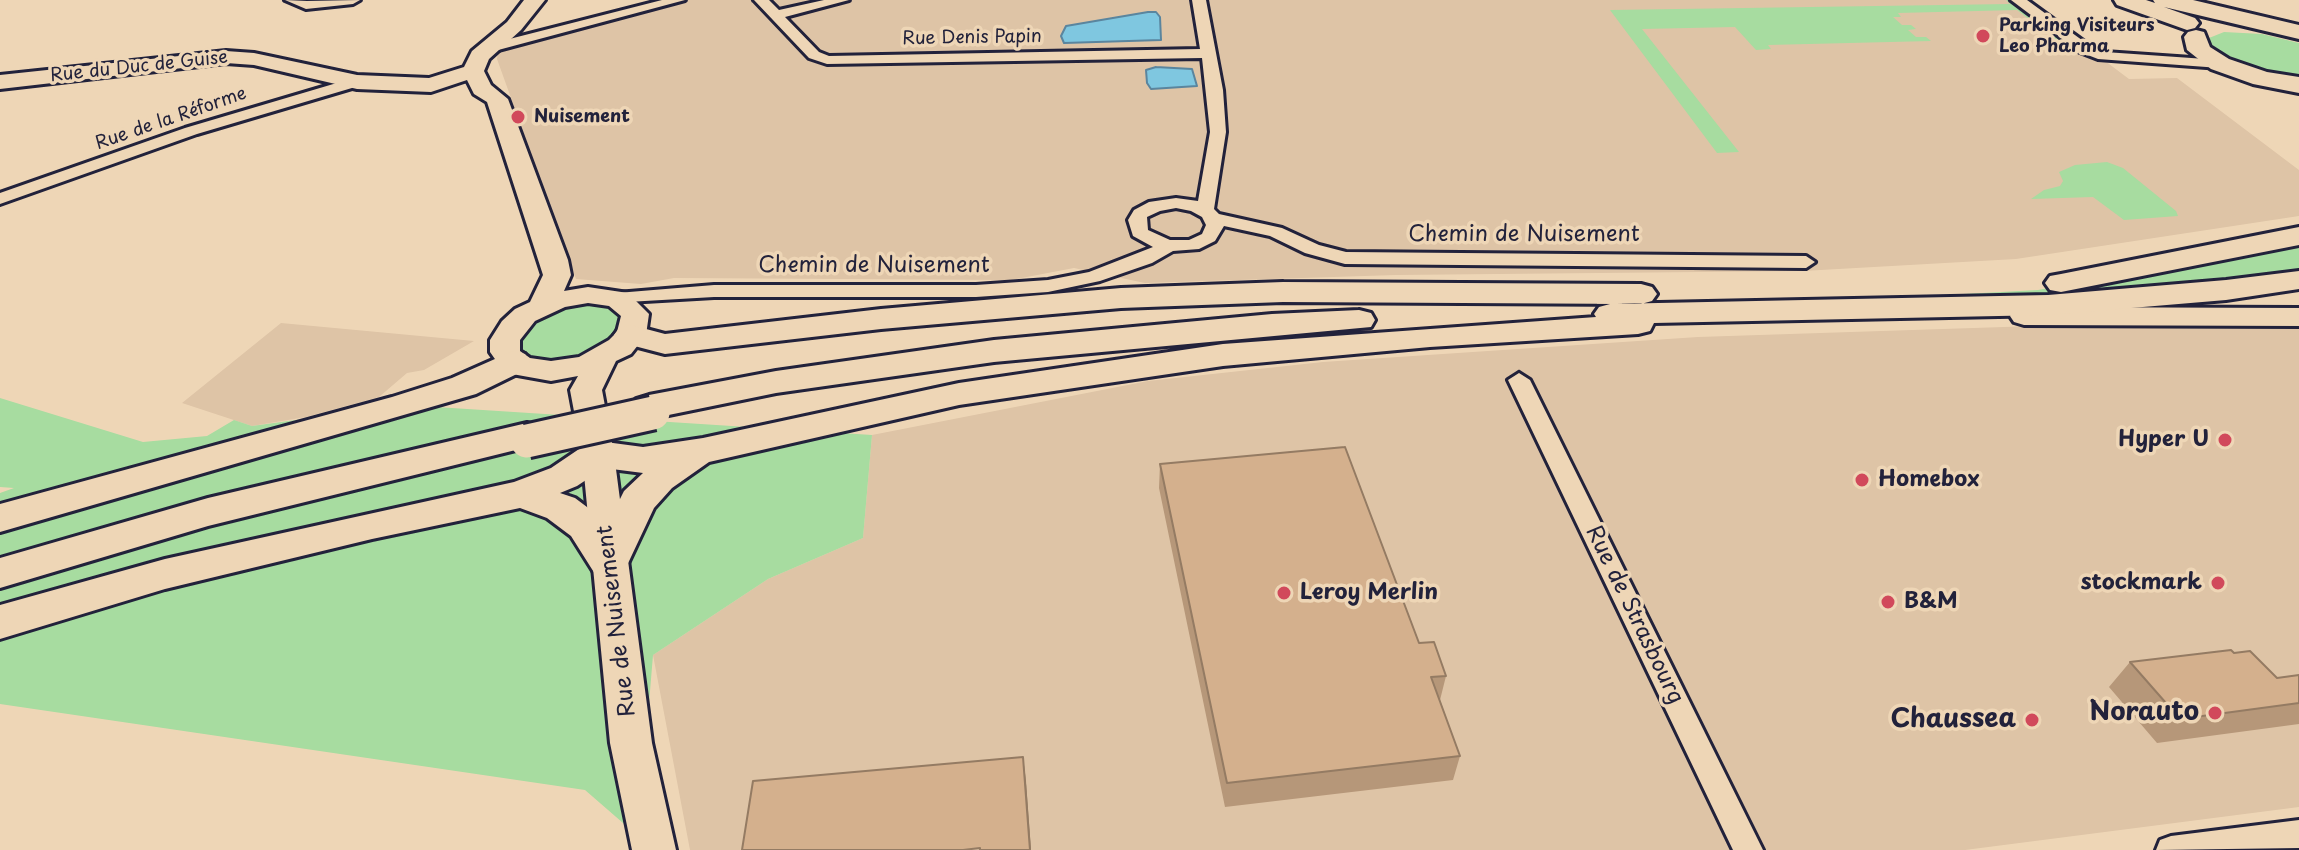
<!DOCTYPE html>
<meta charset="utf-8">
<style>
body{margin:0}
canvas{display:block;background:#eed6b6}
</style>
<canvas width="2299" height="850"></canvas>
<script>
const context = document.querySelector('canvas').getContext('2d');
context.lineJoin = 'round';
function fillPath(path, color) { context.fillStyle = color; context.fill(path, 'evenodd'); }
const toPath = rows => new Path2D(rows.map(r => 'M' + r).join(''));
function trace(path, color, width, dash) { context.strokeStyle = color; context.lineWidth = width; context.lineCap = dash ? 'butt' : 'round'; context.setLineDash(dash || []); context.stroke(path); }
function label(font, color, halo, rows, align = 'center') {
  context.font = font + ' "Playpen Sans",sans-serif'; context.lineWidth = 7; context.setLineDash([]); context.textBaseline = 'middle'; context.strokeStyle = halo; context.fillStyle = color; for (const [text, x, y, turn = 0] of rows) {
    context.save(); context.translate(x, y); context.rotate((+turn || 0) * Math.PI / 180); context.textAlign = isNaN(turn) ? turn : align; if (halo) context.strokeText(text, 0, 0); context.fillText(text, 0, 0); context.restore();
  }
}
fillPath(toPath([
 [663,0,2024,0,2129,79,2177,78,2287,161,2299,170,2299,216,2016,259,1803,271,1396,275,1145,283,1074,268,1011,280,674,278,641,284,576,279,497,59,498,51],
 [281,323,474,341,424,370,407,373,379,397,306,417,252,426,182,403],
 [2299,323,2299,807,1965,850,690,850,653,655,768,579,863,538,872,435,1148,381,1323,362,1698,337,2065,325]
]), '#dec4a6');
fillPath(toPath([
 [2006,0,2011,0,2067,42,2049,41,2046,39,2053,38,2035,25,2007,25,2005,24,2034,23,2017,10,1898,13,1901,17,1893,17,1902,25,1911,25,1916,29,1908,30,1916,37,1926,37,1931,41,1768,45,1771,49,1756,50,1735,27,1642,29,1739,152,1717,153,1610,10,2010,4],
 [2224,32,2262,34,2299,43,2299,82,2218,59,2204,40],
 [2107,162,2123,168,2176,211,2178,216,2124,220,2093,197,2031,199,2044,190,2060,186,2063,181,2059,172,2075,165],
 [2299,241,2299,274,2096,295,1833,301,2038,290],
 [602,302,621,311,624,331,578,363,520,359,517,330,567,303],
 [0,398,143,442,207,436,234,420,252,426,405,405,872,435,863,538,768,579,653,655,638,836,585,790,0,704,0,493,14,488,0,487]
]), '#a7dca0');
const water = toPath([
 [1148,12,1156,12,1160,17,1161,40,1064,43,1061,36,1066,26,1148,12],
 [1156,67,1192,69,1197,86,1151,89,1147,83,1146,70,1156,67]
]);
fillPath(water, '#7fc7e0');
trace(water, '#5a859e', 2);
const street = toPath([
 [285,0,307,1,360,0,353,4,306,9,285,0],
 [662,0,685,0,487,53,480,49,482,46,662,0],
 [754,0,769,0,779,10,824,0,849,0,785,17,819,52,829,56,1200,49,1192,0,1206,0,1223,90,1226,132,1214,209,1219,214,1282,228,1319,245,1346,252,1806,256,1815,262,1806,268,1345,264,1305,253,1270,236,1224,226,1215,241,1199,249,1173,251,1152,263,1100,281,1048,292,976,297,714,297,610,303,607,299,617,293,714,285,976,285,1048,280,1089,272,1153,247,1133,236,1128,220,1134,210,1149,202,1176,198,1198,201,1210,132,1202,58,827,64,809,58,754,0],
 [1176,208,1191,211,1202,217,1206,225,1202,234,1189,240,1170,240,1148,230,1147,217,1160,211,1176,208],
 [2011,0,2027,0,2090,46,2105,52,2220,60,2227,64,2220,68,2098,59,2080,52,2011,0],
 [357,77,362,79,362,85,197,134,0,204,0,193,185,128,357,77],
 [1519,373,1530,380,1763,850,1733,850,1508,380,1519,373],
 [2299,820,2299,848,2156,850,2160,840,2171,836,2299,820]
]);
const secondary = toPath([
 [524,0,545,0,521,30,489,59,484,71,491,85,508,99,568,260,571,275,564,291,588,287,628,293,649,314,646,335,631,354,616,361,602,390,614,454,652,743,676,850,632,850,610,743,582,454,570,390,578,376,551,381,512,374,502,369,490,352,490,340,502,321,515,309,530,302,543,275,487,102,474,94,467,80,431,92,357,89,254,65,226,63,0,89,0,75,226,51,254,53,357,75,429,78,464,67,472,51,507,22,524,0],
 [588,303,609,306,621,316,617,332,609,340,579,357,551,361,530,358,520,351,520,340,535,321,565,307,588,303],
 [2024,307,2299,308,2299,326,2024,325,2014,322,2010,316,2014,310,2024,307]
]);
const primary = toPath([
 [2114,0,2146,0,2155,3,2153,0,2193,0,2299,25,2299,39,2164,7,2195,18,2199,23,2195,28,2187,30,2117,5,2114,0],
 [2196,30,2204,32,2210,47,2229,59,2267,72,2299,77,2299,93,2253,84,2211,69,2187,50,2184,37,2188,32,2196,30],
 [2299,227,2299,245,2061,292,2050,290,2045,283,2050,276,2061,274,2299,227],
 [2299,271,2299,289,2226,300,2048,315,1654,323,1650,331,1638,334,1430,347,1223,366,959,405,709,462,672,488,654,508,623,574,609,578,595,574,571,536,547,518,520,508,372,539,165,589,0,639,0,605,165,559,514,482,551,468,585,445,598,441,643,447,703,438,959,383,1223,344,1596,317,1594,314,1599,307,1610,304,2048,295,2226,280,2299,271],
 [604,468,643,473,624,491,606,527,599,516,575,498,560,493,577,486,604,468],
 [1283,282,1641,284,1652,287,1657,294,1652,301,1641,304,1283,302,1121,308,881,329,665,354,619,342,614,335,619,328,631,325,665,334,881,309,1121,288,1283,282],
 [1359,310,1371,313,1375,320,1371,327,994,362,776,393,649,419,636,415,631,407,636,399,649,395,776,371,994,340,1272,314,1359,310],
 [513,351,525,354,530,362,525,370,476,394,0,532,0,504,392,397,452,378,513,351],
 [527,423,540,426,545,435,540,444,208,526,0,588,0,558,208,498,527,423]
]);
trace(street, '#22223b', 6);
trace(secondary, '#22223b', 6);
trace(primary, '#22223b', 6);
fillPath(street, '#eed6b6');
fillPath(secondary, '#eed6b6');
fillPath(primary, '#eed6b6');
const primaryBridge = toPath([
 [527,441,653,413]
]);
trace(primaryBridge, '#22223b', 39, []);
trace(primaryBridge, '#eed6b6', 33);
fillPath(toPath([
 [1160,464,1419,643,1446,676,1440,700,1460,756,1453,780,1225,807,1159,488],
 [2234,653,2277,678,2299,675,2299,724,2157,743,2109,687,2130,662]
]), '#b69779');
fillPath(toPath([
 [1023,757,1026,781,1031,850,1030,850]
]), '#947b63');
const building = toPath([
 [1345,447,1419,643,1434,642,1446,676,1431,677,1460,756,1227,783,1160,464,1345,447],
 [2231,650,2234,653,2250,651,2277,678,2299,675,2299,703,2180,719,2130,662,2231,650],
 [1023,757,1030,850,980,850,980,848,963,850,742,850,753,781,1023,757]
]);
fillPath(building, '#d4b08d');
trace(building, '#947b63', 2);
for (const [x, y, r, color] of [
 [1983,36,8,"#d1495b"],
 [518,117,8,"#d1495b"],
 [2225,440,8,"#d1495b"],
 [1862,480,8,"#d1495b"],
 [2218,583,8,"#d1495b"],
 [1284,593,8,"#d1495b"],
 [1888,602,8,"#d1495b"],
 [2215,713,8,"#d1495b"],
 [2032,720,8,"#d1495b"]
]) { const dot = new Path2D(); dot.arc(x, y, r, 0, 2 * Math.PI); context.fillStyle = color; context.fill(dot); trace(dot, '#eed6b6', 3); }
label('bold 18px', '#22223b', '#eed6b6', [
 ["Parking Visiteurs",1999,26],
 ["Leo Pharma",1999,47],
 ["Nuisement",534,117]
], 'left');
label('18px', '#22223b', '#eed6b6', [
 ["Rue Denis Papin",972,38,-1],
 ["Rue du Duc de Guise",139,67,-6],
 ["Rue de la Réforme",171,119,-19]
]);
label('22px', '#22223b', '#eed6b6', [
 ["Chemin de Nuisement",1524,235],
 ["Chemin de Nuisement",874,266],
 ["Rue de Strasbourg",1634,615,64],
 ["Rue de Nuisement",617,621,-97]
]);
label('bold 22px', '#22223b', '#eed6b6', [
 ["Hyper U",2209,440,"right"],
 ["Homebox",1878,480],
 ["stockmark",2202,583,"right"],
 ["Leroy Merlin",1300,593],
 ["B&M",1904,602]
], 'left');
label('bold 26px', '#22223b', '#eed6b6', [
 ["Norauto",2199,713],
 ["Chaussea",2016,720]
], 'right');
</script>
